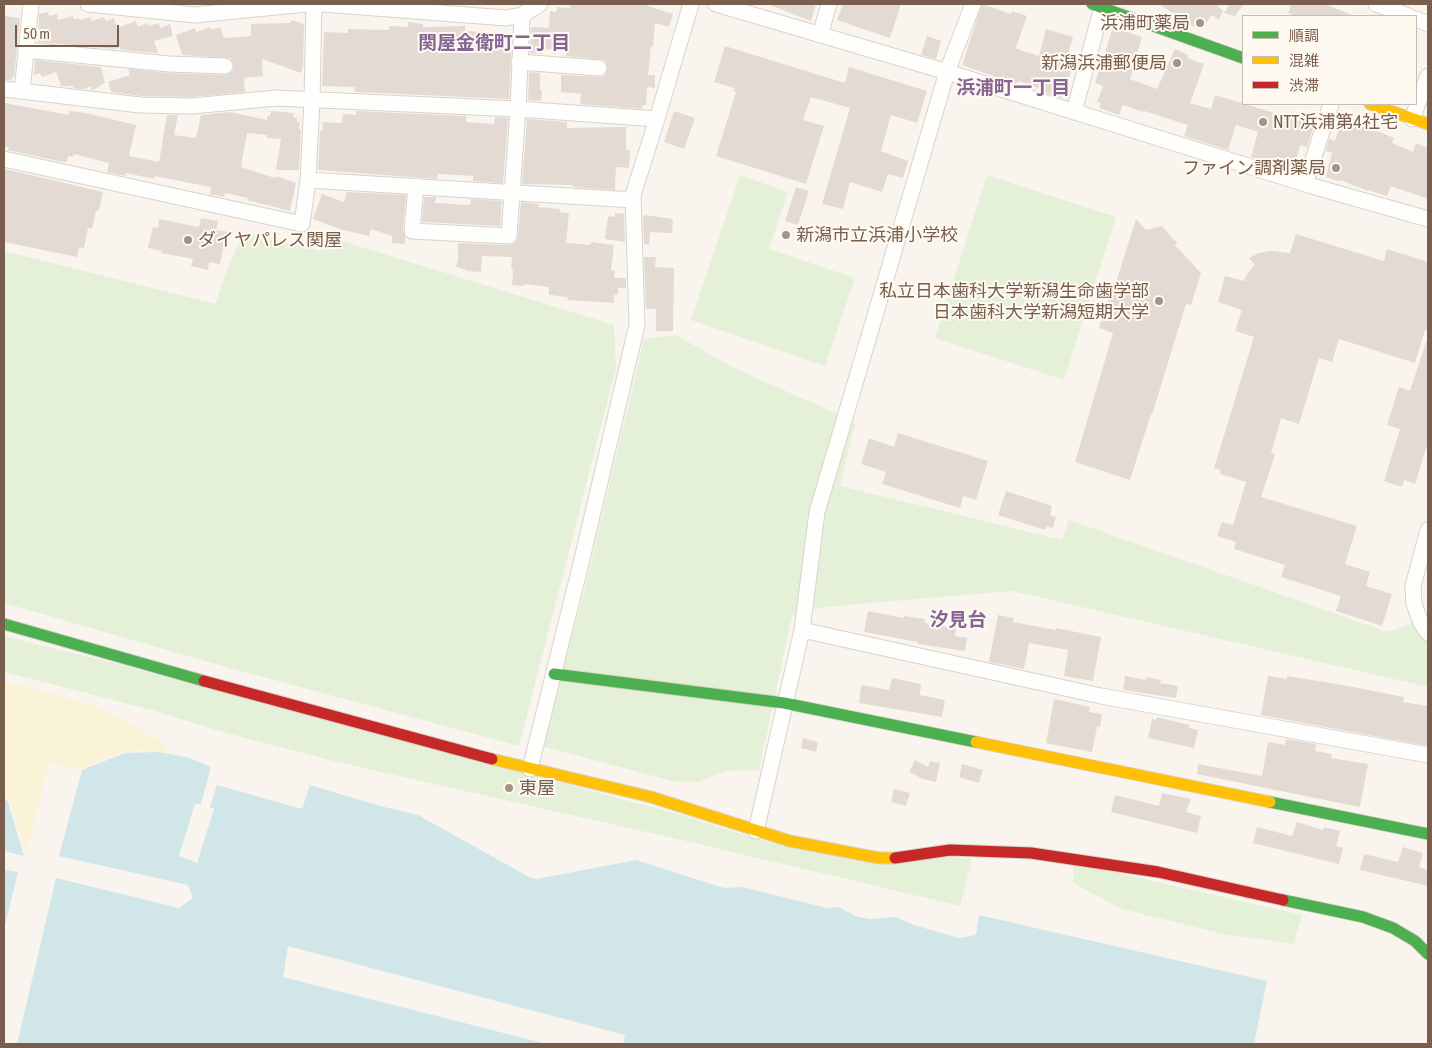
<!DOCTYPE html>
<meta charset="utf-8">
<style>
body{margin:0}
#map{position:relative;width:1432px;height:1048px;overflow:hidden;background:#f9f5ee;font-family:"Asap Condensed","Noto Sans JP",sans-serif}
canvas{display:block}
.frame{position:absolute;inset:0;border:5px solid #795e4d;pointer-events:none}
.legend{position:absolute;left:1242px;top:15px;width:175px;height:90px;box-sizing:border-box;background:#fffaf1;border:1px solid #c9bcaf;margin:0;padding:6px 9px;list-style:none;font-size:15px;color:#795e4d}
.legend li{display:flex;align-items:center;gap:10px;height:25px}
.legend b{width:25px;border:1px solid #c9bcaf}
.scale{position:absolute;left:15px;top:25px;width:104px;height:22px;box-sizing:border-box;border:2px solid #795e4d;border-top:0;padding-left:6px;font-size:15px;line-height:18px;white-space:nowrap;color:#795e4d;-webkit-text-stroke:4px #fffaf1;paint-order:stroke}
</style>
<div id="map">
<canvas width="1432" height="1048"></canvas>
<div class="frame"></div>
<ul class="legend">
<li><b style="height:6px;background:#4caf50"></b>順調</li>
<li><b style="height:6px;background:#ffc107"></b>混雑</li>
<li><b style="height:6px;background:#c62828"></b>渋滞</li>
</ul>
<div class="scale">50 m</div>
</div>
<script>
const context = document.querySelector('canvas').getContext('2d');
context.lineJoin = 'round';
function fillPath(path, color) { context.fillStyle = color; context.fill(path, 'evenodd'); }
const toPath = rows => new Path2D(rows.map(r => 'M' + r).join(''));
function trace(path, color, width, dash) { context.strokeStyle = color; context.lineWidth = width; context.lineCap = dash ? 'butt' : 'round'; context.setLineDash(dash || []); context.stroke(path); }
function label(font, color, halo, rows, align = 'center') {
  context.font = font + ' "Asap Condensed","Noto Sans JP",sans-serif'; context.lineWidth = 4; context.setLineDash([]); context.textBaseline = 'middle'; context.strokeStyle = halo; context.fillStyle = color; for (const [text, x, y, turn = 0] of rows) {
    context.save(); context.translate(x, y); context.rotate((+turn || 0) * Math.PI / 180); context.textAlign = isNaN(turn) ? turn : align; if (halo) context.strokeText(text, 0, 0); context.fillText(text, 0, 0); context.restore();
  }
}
fillPath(toPath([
 [740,175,788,192,769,249,855,278,825,366,691,320],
 [987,175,1116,217,1064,380,935,338],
 [248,234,322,251,326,236,614,325,616,368,519,746,226,667,4,603,4,251,216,304,222,283,239,242],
 [676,335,734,368,835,413,855,424,840,486,1062,540,1069,520,1388,632,1428,616,1428,687,1012,591,824,607,792,616,759,770,725,771,698,782,672,781,541,746,582,600,644,339],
 [4,636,113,663,674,813,765,841,972,859,960,906,686,841,337,762,219,731,152,710,4,672],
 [1074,863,1302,915,1294,944,1223,934,1122,909,1073,883]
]), '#e5f0d9');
fillPath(toPath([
 [4,681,97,706,159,740,166,747,167,753,138,750,123,751,80,770,49,764,26,854,10,802,4,795]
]), '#fbf3d8');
fillPath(toPath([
 [158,752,187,757,211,767,201,804,195,804,179,856,197,863,214,809,210,807,217,785,302,809,310,785,380,806,418,815,529,877,537,879,636,860,724,888,742,887,827,908,838,907,858,917,871,919,896,917,914,925,959,938,976,935,979,915,1267,981,1254,1044,17,1044,56,878,179,908,193,898,188,885,59,856,82,770,125,753],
 [4,798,8,802,24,856,4,851],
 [4,870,18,872,4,930]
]), '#d0e6e9');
fillPath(toPath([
 [288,946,625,1035,623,1044,547,1044,283,977]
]), '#f9f5ee');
fillPath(toPath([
 [570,4,642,4,673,14,669,27,655,23,653,47,651,46,648,75,655,75,655,88,647,87,646,105,643,105,642,109,580,104,581,94,561,92,561,75,603,77,606,74,608,68,604,60,566,56,566,50,542,49,542,54,530,53,531,27,549,28,550,11,556,12,557,7,570,8],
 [767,4,816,4,811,21],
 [843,4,901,4,890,38,837,20],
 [982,4,1011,14,1012,11,1027,16,1016,47,1017,49,1039,56,1046,29,1073,37,1067,57,1075,60,1062,98,1045,93,1046,91,1018,81,1016,84,962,65],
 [1159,4,1221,4,1218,7,1223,10,1219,20,1212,15,1202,29,1192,26],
 [1230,4,1244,4,1235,16,1224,13],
 [1291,4,1325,4,1354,16,1295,16,1288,13],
 [48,12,49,16,57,14,58,20,73,16,73,19,79,18,80,20,90,17,92,21,104,17,106,21,114,18,117,28,136,21,138,27,148,23,149,26,159,23,160,28,170,24,173,36,154,41,158,53,121,50,120,47,114,49,38,42,39,14],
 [4,16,20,18,14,77,12,77,12,80,4,80],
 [291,20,304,24,303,66,301,73,262,59,263,76,244,78,245,92,192,97,141,96,111,92,108,82,130,75,128,69,169,73,225,75,233,71,234,66,230,58,182,55,176,35,195,28,196,32,210,27,211,30,220,27,224,38,251,36,251,24,291,23],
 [408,22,423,24,423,27,465,26,465,31,508,33,508,37,512,37,509,99,356,92,354,87,322,86,324,32,348,33,348,29,389,30,389,26,408,27],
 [1113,27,1142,37,1130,79,1157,89,1175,49,1188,55,1187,58,1204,64,1190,103,1211,109,1215,95,1314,125,1307,147,1300,145,1294,170,1251,157,1258,132,1236,125,1228,150,1184,136,1188,125,1144,111,1143,112,1123,105,1119,115,1099,108,1101,103,1097,102,1103,86,1095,83],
 [927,36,941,41,936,59,921,55],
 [725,46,845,83,849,67,927,91,917,123,891,115,881,151,908,161,903,178,888,174,882,192,850,182,843,209,822,204,850,108,811,97,803,120,824,126,806,184,716,156,736,92,733,91,734,88,714,82],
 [35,60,101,67,105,83,93,90,91,90,92,86,84,89,73,88,73,86,61,86,56,72,42,77,40,73,34,75],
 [529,72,540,73,540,90,542,90,541,101,528,100],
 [4,103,69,115,69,111,86,113,136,125,129,156,159,162,167,115,178,115,174,135,196,138,201,115,230,112,267,120,267,116,270,116,271,111,294,113,293,117,297,118,297,122,300,122,299,129,301,129,299,170,276,170,281,139,267,138,267,135,247,133,241,167,275,178,276,176,296,183,290,211,247,200,248,198,225,193,224,197,210,194,211,187,154,176,154,179,126,173,126,176,107,172,109,163,74,154,73,157,68,156,67,162,63,162,8,150,9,147,4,146],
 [356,111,466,116,466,122,494,124,495,117,508,118,503,183,473,181,473,176,438,174,437,179,318,170,320,131,322,131,323,122,342,123,343,114,356,115],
 [674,111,695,118,684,149,664,142],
 [1343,117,1394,138,1392,143,1413,152,1416,143,1428,148,1428,199,1391,186,1387,196,1368,190,1368,191,1340,180,1339,181,1326,177,1332,153,1326,151,1329,139,1335,141],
 [527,119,567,122,567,128,626,127,626,150,630,150,629,168,616,167,615,190,573,187,573,185,522,184],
 [5,169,103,192,99,211,96,211,92,229,88,228,84,248,79,247,77,257,4,242],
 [796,187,809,191,798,225,785,221],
 [347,192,406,195,403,230,405,237,405,244,392,243,392,236,371,229,369,236,343,230,313,219,322,194,344,202],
 [424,197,436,197,435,203,470,205,471,199,502,201,500,226,422,222],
 [521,202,539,204,538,207,560,209,560,212,569,213,566,243,590,245,591,242,614,245,611,270,615,271,614,278,626,278,626,288,618,288,618,295,614,295,614,303,567,300,568,297,549,295,549,287,524,284,524,286,512,285,513,270,511,269,512,257,482,256,481,272,467,271,467,270,456,267,458,260,458,243,509,245,516,242,518,237],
 [615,213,624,214,625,242,605,239,608,216,615,217],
 [645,215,673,219,672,233,650,232,649,245,644,244,643,217],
 [201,218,218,221,216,230,227,232,220,264,209,262,208,270,191,266,193,259,161,253,162,251,148,248,153,227,158,228,159,219,199,227],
 [1136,219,1146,230,1162,226,1177,243,1175,245,1201,273,1191,305,1186,304,1152,415,1151,414,1130,480,1075,462,1113,333,1099,328,1109,298,1111,298],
 [1296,234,1384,261,1387,249,1428,262,1428,331,1425,330,1415,363,1339,339,1332,362,1319,358,1299,424,1281,418,1271,453,1275,455,1261,497,1357,526,1345,564,1370,572,1366,586,1392,594,1382,626,1336,611,1341,596,1281,577,1285,565,1234,549,1236,542,1217,536,1222,522,1233,525,1246,482,1220,474,1221,470,1214,468,1254,337,1235,331,1242,310,1218,302,1225,276,1244,281,1247,274,1255,265,1249,258,1259,253,1271,251,1290,253],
 [644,257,656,257,655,267,674,268,673,331,656,331,656,309,646,309],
 [1426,342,1428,342,1428,442,1415,484,1404,480,1402,487,1384,481,1400,429,1387,425,1399,387,1410,391],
 [898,433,988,461,976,500,963,496,960,508,882,484,886,472,861,464,869,438,894,447],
 [1006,491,1052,506,1050,515,1056,517,1053,528,1046,526,1045,530,998,515],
 [868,611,903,618,904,616,925,619,925,623,956,628,955,636,967,638,965,651,918,644,918,642,864,632],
 [998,615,1014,618,1013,622,1056,630,1056,628,1101,637,1093,681,1064,676,1068,650,1029,643,1024,669,989,662],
 [1125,676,1146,680,1146,677,1161,680,1160,683,1178,686,1176,698,1123,690],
 [1268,676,1287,679,1287,676,1343,685,1404,697,1403,702,1428,706,1428,746,1261,715],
 [892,678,921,684,920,695,945,700,942,717,859,703,861,685,889,690],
 [1054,699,1090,707,1089,712,1102,714,1100,727,1097,727,1092,752,1046,743],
 [1157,717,1189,725,1189,728,1198,730,1194,748,1148,738,1152,719,1156,720],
 [803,738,818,742,816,752,801,748],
 [1286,739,1316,744,1315,751,1332,754,1331,758,1368,764,1360,807,1197,774,1198,764,1262,776,1268,742,1285,745],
 [915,760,928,767,930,761,940,763,936,782,923,779,909,772],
 [962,764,983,770,979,783,959,777],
 [894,789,910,793,906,806,891,802],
 [1162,793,1191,799,1186,812,1201,816,1197,833,1111,812,1115,795,1159,806],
 [1297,822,1323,830,1324,827,1340,831,1336,846,1343,848,1339,864,1253,843,1257,827,1292,836],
 [1403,847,1423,853,1419,867,1428,870,1428,886,1360,870,1364,854,1398,862]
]), '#e3dbd3');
const street = toPath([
 [88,4,195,15,306,4],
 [323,4,506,18,522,15,540,4],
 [716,4,947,72,1312,186,1428,219],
 [1376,4,1409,16],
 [1416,19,1428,24],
 [820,35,829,4],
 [26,50,169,64,225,66],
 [519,62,599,68],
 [4,89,140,105,192,106,276,98,518,109,657,119],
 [22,91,31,4],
 [1074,112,1102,7],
 [1412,119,1428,76],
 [4,159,302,224,308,180,312,100,314,4],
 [308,180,633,200],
 [1305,184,1331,104],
 [416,186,412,231,509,236,518,109,522,15],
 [1428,530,1413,586,1414,604,1421,623,1428,633],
 [802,630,1101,696,1428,755],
 [530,769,582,559,637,325,633,195,657,119,691,4],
 [756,831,802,630,817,512,947,72,973,4]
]);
const fast = toPath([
 [1092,4,1243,58],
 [4,624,204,681],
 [554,674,784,703,976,742],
 [1270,802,1428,834],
 [1283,900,1363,917,1393,928,1415,941,1428,954]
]);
const slow = toPath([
 [1370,104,1428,124],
 [976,742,1270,802],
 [492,759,651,797,790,841,879,858,895,858]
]);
const jam = toPath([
 [204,681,492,759],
 [895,858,950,850,1031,853,1158,872,1283,900]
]);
trace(street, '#d8d2cc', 17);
trace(fast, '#d9d2ca', 13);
trace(slow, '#d9d2ca', 13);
trace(jam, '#d9d2ca', 13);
trace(street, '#fefefc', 15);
trace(fast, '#4caf50', 11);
trace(slow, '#ffc107', 11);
trace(jam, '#c62828', 11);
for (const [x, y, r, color] of [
 [1200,23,5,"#a69385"],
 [1177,63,5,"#a69385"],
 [1263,122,5,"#a69385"],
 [1336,168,5,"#a69385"],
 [786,235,5,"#a69385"],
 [188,240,5,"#a69385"],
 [1159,301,5,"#a69385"],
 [509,788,5,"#a69385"]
]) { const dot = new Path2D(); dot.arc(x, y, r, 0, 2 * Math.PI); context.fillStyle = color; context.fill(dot); trace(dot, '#fffaf1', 2); }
label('18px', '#795e4d', '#fffaf1', [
 ["浜浦町薬局",1190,23],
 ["新潟浜浦郵便局",1167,63],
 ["NTT浜浦第4社宅",1273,122,"left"],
 ["ファイン調剤薬局",1326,168],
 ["新潟市立浜浦小学校",796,235,"left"],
 ["ダイヤパレス関屋",198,240,"left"],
 ["私立日本歯科大学新潟生命歯学部",1149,291],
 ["日本歯科大学新潟短期大学",1149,312],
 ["東屋",519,788,"left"]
], 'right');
label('bold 19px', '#866594', '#fffaf1', [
 ["関屋金衛町二丁目",494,43],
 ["浜浦町一丁目",1013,88],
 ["汐見台",958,620]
]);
</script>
